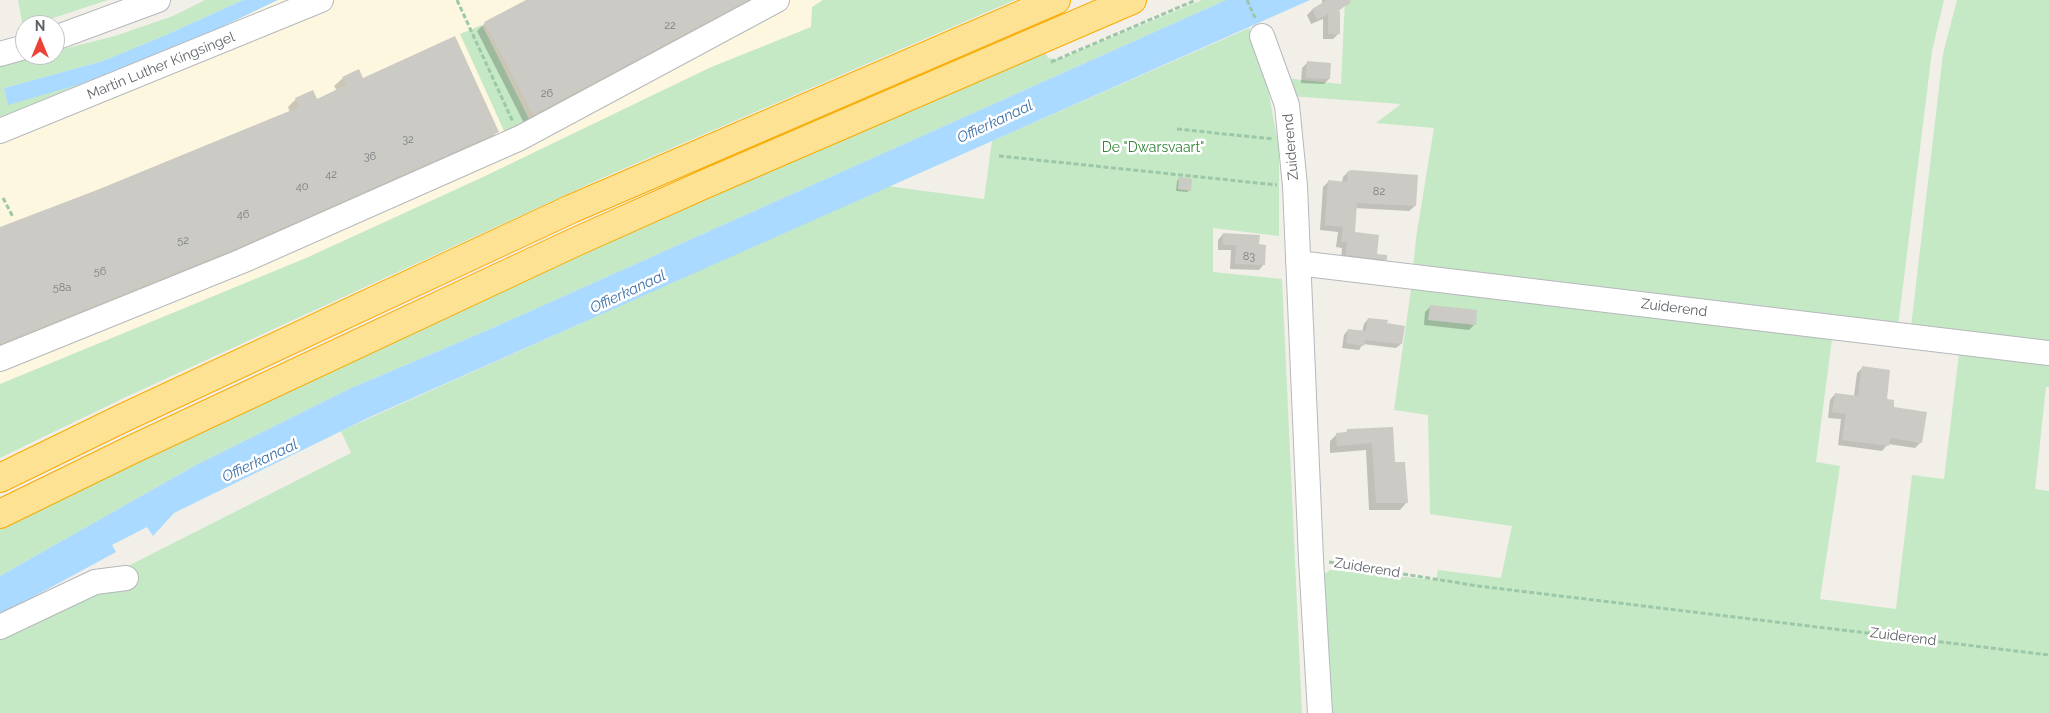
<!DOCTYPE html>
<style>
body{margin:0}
#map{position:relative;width:2049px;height:713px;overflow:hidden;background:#f1efe8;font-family:Raleway,sans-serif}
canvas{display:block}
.north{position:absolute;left:15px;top:15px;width:50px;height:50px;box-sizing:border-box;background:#fff;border:1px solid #bfc1c3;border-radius:50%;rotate:0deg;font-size:14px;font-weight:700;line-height:20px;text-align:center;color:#5f6368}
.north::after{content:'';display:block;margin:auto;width:18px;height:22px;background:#ea4335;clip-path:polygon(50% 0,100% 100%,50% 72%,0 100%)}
</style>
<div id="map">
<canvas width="2049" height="713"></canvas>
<div class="north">N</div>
</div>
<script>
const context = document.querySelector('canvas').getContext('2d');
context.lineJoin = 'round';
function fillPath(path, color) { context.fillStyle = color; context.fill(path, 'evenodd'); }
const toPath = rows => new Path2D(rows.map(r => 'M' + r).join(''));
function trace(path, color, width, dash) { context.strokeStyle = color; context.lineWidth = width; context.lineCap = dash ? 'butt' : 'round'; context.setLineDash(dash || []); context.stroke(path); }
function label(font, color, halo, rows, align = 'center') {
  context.font = font + ' Raleway,sans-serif'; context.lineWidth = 5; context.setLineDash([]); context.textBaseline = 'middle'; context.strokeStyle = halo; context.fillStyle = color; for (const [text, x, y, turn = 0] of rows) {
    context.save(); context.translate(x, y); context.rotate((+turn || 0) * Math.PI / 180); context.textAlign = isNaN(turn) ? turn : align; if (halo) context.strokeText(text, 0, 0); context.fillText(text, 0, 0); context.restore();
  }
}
fillPath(toPath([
 [261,0,842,0,822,32,0,398,0,98,63,81]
]), '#fef7e0');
fillPath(toPath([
 [18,0,108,0,32,25,25,25,23,28],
 [205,0,243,0,166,35,103,61,4,88,8,104,112,74,0,119,0,66,41,55,55,55,55,51,115,36,173,16],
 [823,0,1015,0,600,179,126,397,0,458,0,384,306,258,483,177,709,68,811,27,812,7],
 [1202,0,1226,0,488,330,349,389,196,465,0,576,0,528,139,458,469,304,785,163,1044,50,1048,58,1060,59],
 [1345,0,1944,0,1932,51,1898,326,1413,270,1416,238,1434,128,1376,123,1401,104,1290,96,1284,78,1341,84],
 [1957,0,2049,0,2049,344,1911,327,1943,54],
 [482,25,530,121,505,133,460,34],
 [1249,28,1265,73,1279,148,1279,236,1213,228,1213,272,1282,279,1302,713,0,713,0,633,57,602,351,453,341,431,887,186,984,199,992,141],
 [1412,282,1833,331,1816,462,1840,466,1820,599,1896,609,1912,475,1944,479,1960,345,2049,356,2049,387,2046,387,2035,489,2049,491,2049,713,1332,713,1323,575,1330,570,1436,580,1438,570,1501,578,1512,526,1430,514,1428,415,1394,410]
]), '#c5e8c5');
fillPath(toPath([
 [243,0,278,0,184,45,112,75,8,105,4,88,103,61,166,35],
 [1226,0,1310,0,370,417,174,513,153,536,147,527,112,545,116,552,0,615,0,576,196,465,349,389,488,330]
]), '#aadaff');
fillPath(toPath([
 [529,0,753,0,524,123,477,31,485,23],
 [1322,0,1348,0,1349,3,1338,11,1339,33,1333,39,1323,39,1323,19,1311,24,1307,15,1312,10,1322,5],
 [1308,62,1329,79,1324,84,1301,83,1302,68],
 [343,78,362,79,497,132,489,140,227,256,0,348,0,228,98,191,290,112,288,107,296,99,316,100,337,91,334,86],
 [1348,172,1415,206,1409,211,1355,208,1353,234,1376,255,1386,259,1380,265,1341,260,1342,248,1336,247,1338,232,1320,230,1323,187,1329,181,1342,183,1343,177],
 [1179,179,1190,190,1187,192,1176,191,1177,181],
 [1223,234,1258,246,1264,264,1259,270,1230,269,1231,250,1218,250,1218,240],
 [1431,306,1474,325,1469,330,1424,325,1425,312],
 [1368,319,1386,324,1401,344,1396,348,1363,344,1359,350,1342,348,1344,335,1348,330,1362,332,1364,324],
 [1862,368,1885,401,1921,442,1915,448,1888,444,1882,451,1838,445,1841,419,1828,418,1830,400,1835,394,1854,396,1857,373],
 [1392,428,1393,464,1407,502,1400,510,1369,510,1366,450,1330,453,1330,441,1337,434,1345,433,1348,430]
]), '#0003');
fillPath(toPath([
 [526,0,748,0,533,115,484,22],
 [1327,0,1349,0,1351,3,1339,9,1340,13,1340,34,1328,34,1328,14,1317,20,1312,9],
 [455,36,499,132,237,248,0,344,0,227,97,190,299,107,295,98,313,90,317,99,346,85,342,77,359,69,363,78],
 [1307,61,1331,63,1330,79,1306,78],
 [1352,170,1418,175,1416,206,1357,203,1355,232,1379,235,1377,254,1387,255,1387,260,1346,255,1347,242,1341,242,1343,227,1325,225,1328,180,1347,182,1348,171],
 [1179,177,1192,179,1191,191,1178,189],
 [1223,233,1260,235,1259,244,1266,245,1265,265,1235,264,1236,245,1223,245],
 [1430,305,1477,310,1476,325,1428,320],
 [1368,318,1388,320,1387,323,1405,326,1402,344,1365,340,1364,346,1346,343,1348,329,1366,331],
 [1862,366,1890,370,1887,399,1894,400,1894,407,1927,412,1922,443,1890,438,1889,446,1842,440,1846,414,1832,412,1835,393,1858,396],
 [1393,427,1395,462,1405,462,1408,503,1376,503,1372,443,1337,446,1336,433,1347,432,1347,429]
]), '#cccac5');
const minor = toPath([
 [1262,36,1287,105,1295,186,1311,559,1320,713],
 [55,38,158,0],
 [0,54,25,47],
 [0,131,321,0],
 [1298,263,2049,353],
 [0,359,242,261,520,138,777,0],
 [0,627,95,582,126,578]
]);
const highway = toPath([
 [0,478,123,418,571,209,1056,0],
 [0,514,131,450,573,243,705,184,1132,0]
]);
trace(minor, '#b5b8bc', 26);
trace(highway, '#f9ab00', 30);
trace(toPath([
 [457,0,513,122],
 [1247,0,1256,20],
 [1051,62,1196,0],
 [1177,129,1273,139],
 [999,156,1277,185],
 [3,198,13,217],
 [1329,562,1478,586,2049,655]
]), '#9cc7a9', 3, [5, 2.5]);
trace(minor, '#fff', 24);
trace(highway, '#fde293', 28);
label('11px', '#7a7d7f', null, [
 ["22",670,26],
 ["26",547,94],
 ["32",408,140],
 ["36",370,157],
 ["42",331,175],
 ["40",302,187],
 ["82",1379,192],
 ["46",243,215],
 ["52",183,241],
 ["83",1249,257],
 ["56",100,272],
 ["58a",62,288]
]);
label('14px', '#5f6368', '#fff', [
 ["Martin Luther Kingsingel",161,66,-22],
 ["Zuiderend",1291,147,-95],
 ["Zuiderend",1674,308,7],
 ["Zuiderend",1367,568,9],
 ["Zuiderend",1903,637,7]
]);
label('14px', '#348238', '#fff', [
 ["De \"Dwarsvaart\"",1153,148]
]);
label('italic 15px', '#4174aa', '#fff', [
 ["Offierkanaal",995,122,-25],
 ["Offierkanaal",628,292,-25],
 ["Offierkanaal",260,461,-25]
]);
</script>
